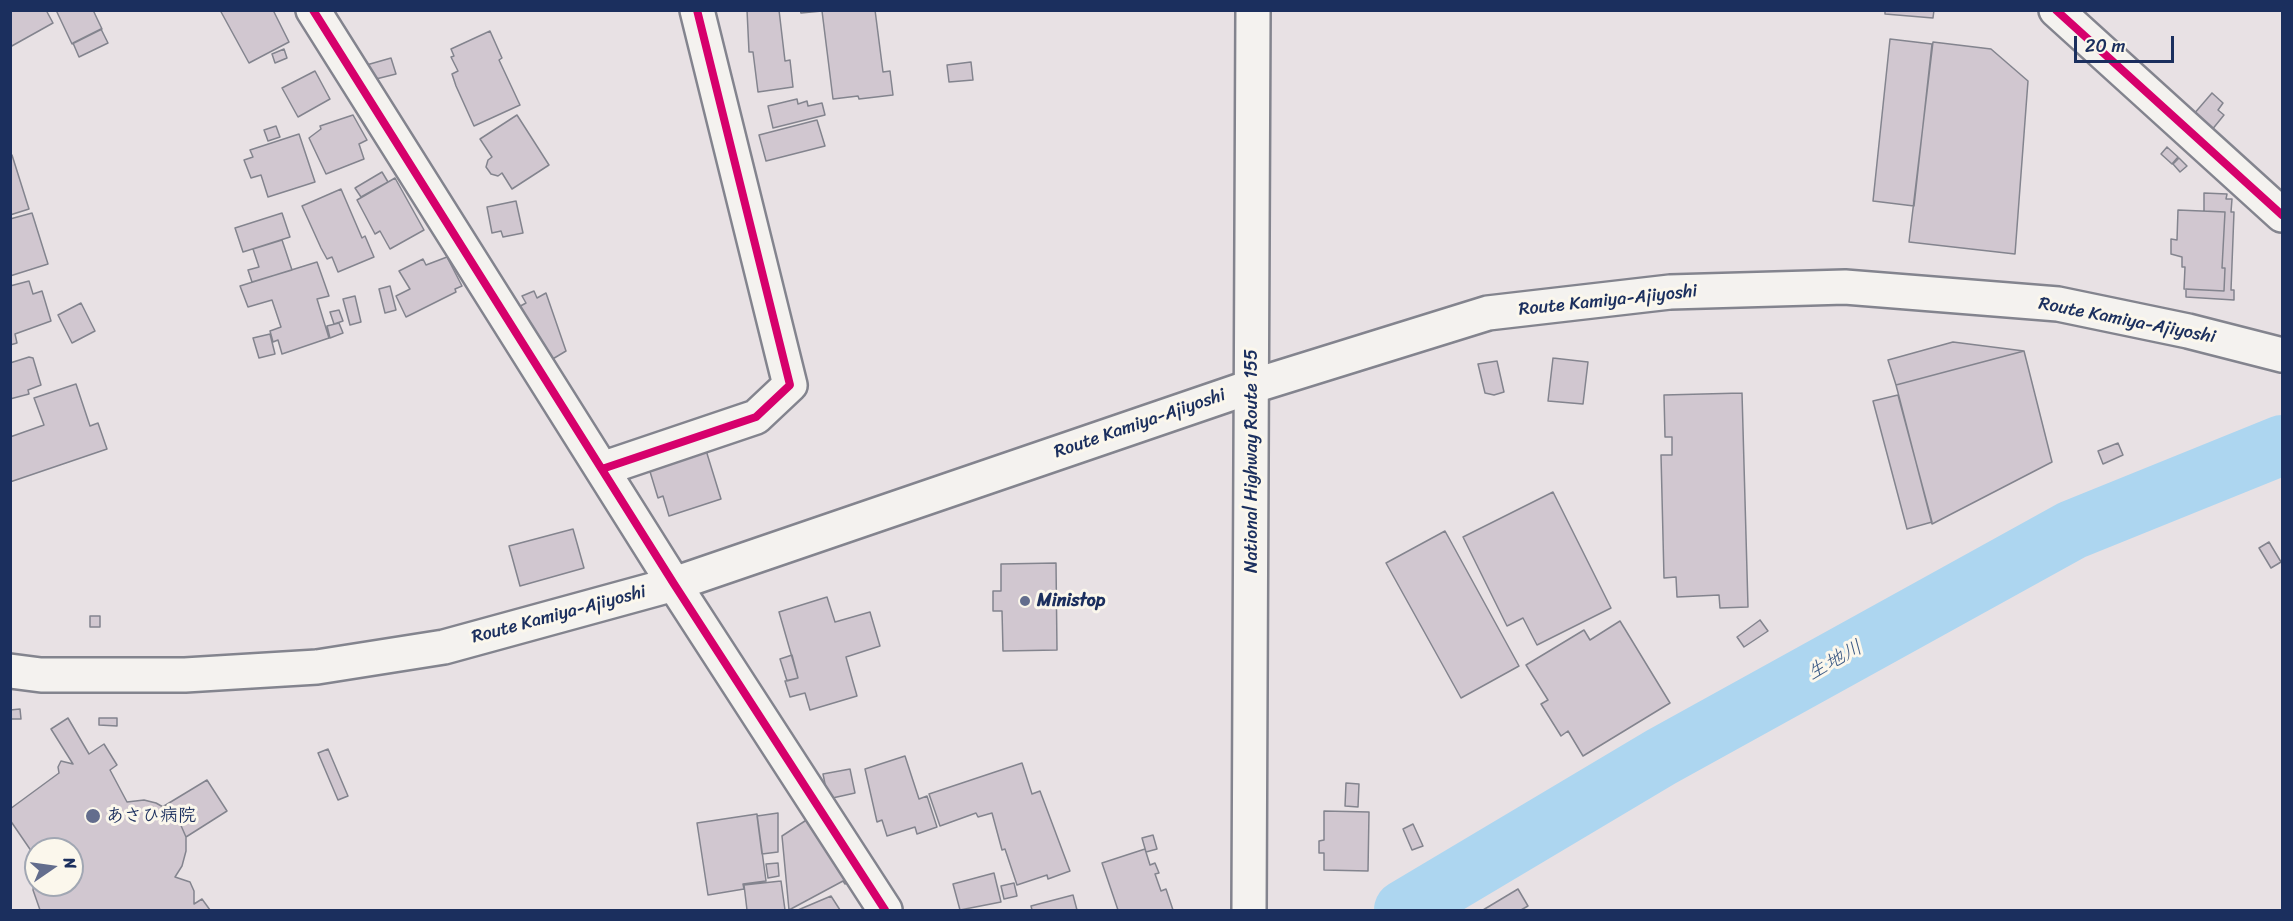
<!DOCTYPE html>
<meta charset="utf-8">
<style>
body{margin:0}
#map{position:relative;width:2293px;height:921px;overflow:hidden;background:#e8e1e4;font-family:Sriracha,sans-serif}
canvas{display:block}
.frame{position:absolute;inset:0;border:12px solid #1b2f5e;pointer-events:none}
.north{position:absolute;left:24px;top:837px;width:60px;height:60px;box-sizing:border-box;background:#fbf7ec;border:2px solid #a1a7b3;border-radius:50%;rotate:77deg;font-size:16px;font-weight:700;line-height:24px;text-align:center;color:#1b2f5e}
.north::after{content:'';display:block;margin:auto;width:21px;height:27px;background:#636d8d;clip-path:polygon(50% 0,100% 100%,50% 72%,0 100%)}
.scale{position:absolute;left:2074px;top:36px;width:100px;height:27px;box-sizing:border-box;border:3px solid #1b2f5e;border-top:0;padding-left:8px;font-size:18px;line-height:21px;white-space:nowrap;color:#1b2f5e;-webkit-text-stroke:4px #fbf7ec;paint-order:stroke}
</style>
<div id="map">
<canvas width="2293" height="921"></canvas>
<div class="frame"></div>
<div class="north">N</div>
<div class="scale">20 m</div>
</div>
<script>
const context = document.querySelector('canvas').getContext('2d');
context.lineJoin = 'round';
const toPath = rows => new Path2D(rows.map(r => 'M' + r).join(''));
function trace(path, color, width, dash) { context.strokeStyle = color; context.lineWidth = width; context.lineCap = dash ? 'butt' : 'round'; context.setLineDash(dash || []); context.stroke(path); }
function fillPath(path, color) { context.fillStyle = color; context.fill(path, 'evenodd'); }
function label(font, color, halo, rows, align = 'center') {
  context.font = font + ' Sriracha,"Klee One",sans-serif'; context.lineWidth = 6; context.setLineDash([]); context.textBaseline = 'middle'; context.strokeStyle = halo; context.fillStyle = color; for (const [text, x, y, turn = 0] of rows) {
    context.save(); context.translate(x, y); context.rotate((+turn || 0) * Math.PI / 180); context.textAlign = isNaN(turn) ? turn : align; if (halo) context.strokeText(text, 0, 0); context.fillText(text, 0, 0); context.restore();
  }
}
trace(toPath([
 [1404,910,1661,757,2072,530,2282,445]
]), '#add6f0', 60);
const building = toPath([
 [10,10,46,10,53,23,10,47,10,10],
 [56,10,93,10,102,29,72,44,56,10],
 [220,10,273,10,289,42,249,63,220,10],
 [747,10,779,10,785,61,790,60,793,87,758,92,753,52,749,52,747,10],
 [800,10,875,10,883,72,890,71,893,95,859,99,858,96,833,99,822,11,801,13,800,10],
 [1885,10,1934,10,1933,18,1885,14,1885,10],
 [101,29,108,43,79,57,73,43,101,29],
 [490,31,502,58,499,60,520,105,474,126,456,86,452,74,458,71,451,57,454,56,451,49,490,31],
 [1890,39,1932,44,1914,206,1873,201,1890,39],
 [1933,42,1991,49,2028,81,2015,254,1909,242,1933,42],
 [284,49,287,58,275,63,272,54,284,49],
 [391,58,396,74,368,81,363,66,391,58],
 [971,62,973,80,949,82,947,65,971,62],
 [315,71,330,99,298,117,282,88,315,71],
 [2212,93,2223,103,2218,110,2224,115,2211,131,2193,115,2212,93],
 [797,99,798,104,807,101,808,106,822,103,825,115,773,128,768,106,797,99],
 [353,115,367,140,359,144,364,159,326,174,309,138,321,129,320,126,353,115],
 [517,115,549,165,512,189,502,173,498,176,491,174,486,167,488,160,492,157,480,139,517,115],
 [817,120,825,146,766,161,759,135,817,120],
 [276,126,280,137,268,141,264,130,276,126],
 [299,134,315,182,268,197,261,175,251,178,244,160,253,157,250,150,299,134],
 [2167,147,2178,157,2172,164,2161,154,2167,147],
 [12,155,29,209,10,215,10,156,12,155],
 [2179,158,2187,166,2180,172,2173,164,2179,158],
 [382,172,388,182,361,197,355,188,382,172],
 [395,178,424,230,390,249,380,231,375,234,357,200,395,178],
 [341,189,362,238,365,236,374,257,338,272,332,257,327,259,321,248,302,206,341,189],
 [2204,193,2227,194,2226,199,2232,199,2231,212,2234,212,2231,290,2234,290,2234,300,2186,297,2186,289,2224,291,2225,268,2222,268,2225,212,2204,211,2204,193],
 [516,201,523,233,503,237,501,231,492,233,487,207,516,201],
 [2178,210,2225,212,2222,268,2225,268,2224,291,2184,289,2185,267,2182,267,2182,257,2171,254,2171,239,2177,240,2178,210],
 [32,213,48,264,10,276,10,219,32,213],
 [282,213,290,237,243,252,235,228,282,213],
 [282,240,292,270,252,282,248,270,259,267,253,249,282,240],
 [447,257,462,286,455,289,456,292,406,317,396,296,410,289,399,271,423,259,426,265,447,257],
 [317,262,329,296,317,299,329,338,282,354,278,340,273,342,270,331,281,327,272,300,248,307,240,286,317,262],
 [29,281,33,294,42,291,51,321,15,334,17,343,10,345,10,286,29,281],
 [390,286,396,310,385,313,379,289,390,286],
 [534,291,537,298,546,293,566,351,546,363,513,310,526,303,522,296,534,291],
 [355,296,361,322,350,325,343,299,355,296],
 [81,303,95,331,72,343,58,315,81,303],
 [339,310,343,321,334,324,330,312,339,310],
 [339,323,343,333,330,338,327,326,339,323],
 [270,334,275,354,259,358,253,338,270,334],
 [1953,342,2024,351,1896,385,1888,360,1953,342],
 [2024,351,2052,462,1932,524,1896,385,2024,351],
 [29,357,33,358,41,385,28,390,29,394,10,399,10,363,29,357],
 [1553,358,1588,362,1583,404,1548,401,1553,358],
 [1497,361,1504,392,1494,395,1485,393,1478,364,1497,361],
 [76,384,90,426,98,423,107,449,10,482,10,437,44,425,34,398,76,384],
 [1742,393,1748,607,1720,608,1719,595,1677,597,1676,577,1664,578,1661,455,1672,455,1672,437,1665,437,1664,395,1742,393],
 [1898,395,1932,522,1907,529,1873,401,1898,395],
 [2118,443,2123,455,2103,464,2098,451,2118,443],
 [705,447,721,499,669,516,663,496,658,498,648,465,705,447],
 [1553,492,1611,608,1537,645,1523,618,1507,626,1463,537,1553,492],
 [573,529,584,568,520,586,509,546,573,529],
 [1445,531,1519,666,1461,698,1386,563,1445,531],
 [2269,542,2281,562,2271,568,2259,548,2269,542],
 [1056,563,1057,650,1003,651,1002,611,993,611,993,591,1001,591,1001,564,1056,563],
 [827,597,835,622,870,612,880,646,846,657,857,696,810,710,805,693,790,697,785,681,798,678,779,612,827,597],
 [90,616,100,616,100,627,90,627,90,616],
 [1760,620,1768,631,1744,647,1737,637,1760,620],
 [1620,621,1670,703,1583,756,1568,731,1561,736,1541,704,1548,700,1526,665,1584,630,1590,640,1620,621],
 [792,655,798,678,787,681,780,659,792,655],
 [20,709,21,719,10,719,10,710,20,709],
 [68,718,89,754,104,744,117,765,110,770,127,802,144,800,156,803,172,812,179,821,186,837,186,851,182,866,175,877,190,882,194,891,194,904,202,899,210,910,40,910,33,890,36,864,36,885,72,885,72,849,36,849,36,858,10,820,10,809,59,773,58,767,61,761,73,764,51,729,68,718],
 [99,718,117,718,117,726,99,725,99,718],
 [328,749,348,796,338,800,318,753,328,749],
 [905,756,919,799,927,796,937,827,917,834,915,827,887,836,882,820,877,822,865,769,905,756],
 [1022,763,1032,794,1040,791,1070,871,1048,879,1047,875,1017,885,1005,849,1002,850,992,813,978,817,976,813,940,826,929,794,1022,763],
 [850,769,855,793,828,799,823,774,850,769],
 [207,780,227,811,186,837,179,821,164,806,207,780],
 [1346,783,1359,784,1358,807,1345,806,1346,783],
 [1324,811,1369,812,1368,871,1324,870,1324,853,1319,853,1319,841,1324,840,1324,811],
 [778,813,778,852,762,854,757,816,778,813],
 [757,814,766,881,743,884,744,889,708,895,697,823,757,814],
 [808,819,849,882,845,884,843,881,789,910,782,836,808,819],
 [1413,824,1423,846,1412,850,1403,829,1413,824],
 [1153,835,1157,849,1146,852,1142,838,1153,835],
 [1145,849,1150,865,1155,863,1159,873,1155,874,1161,891,1166,889,1173,910,1118,910,1102,863,1145,849],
 [778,863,779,876,768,878,766,864,778,863],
 [994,873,1001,902,960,910,953,884,994,873],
 [781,881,785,910,747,910,744,885,781,881],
 [1014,883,1017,896,1004,899,1001,886,1014,883],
 [1518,889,1528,906,1521,910,1483,910,1518,889],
 [1073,895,1077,910,1032,910,1031,906,1073,895],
 [831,896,840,910,798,910,831,896]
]);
fillPath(building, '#d1c7d0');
trace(building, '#83848e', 1.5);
const minor = toPath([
 [313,10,674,584,885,910],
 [2056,10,2282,215],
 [602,469,756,417,790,385,697,10]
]);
const secondary = toPath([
 [10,671,41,675,185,675,317,667,444,647,674,584,1253,386,1488,313,1670,292,1845,287,2058,304,2188,331,2282,355]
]);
const trunk = toPath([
 [1249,910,1253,10]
]);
trace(minor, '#83848e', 38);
trace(secondary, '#83848e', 38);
trace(trunk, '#83848e', 38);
trace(minor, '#f4f2ef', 33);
trace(secondary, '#f4f2ef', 33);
trace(trunk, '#f4f2ef', 33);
trace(toPath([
 [313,10,674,584,885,910],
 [2056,10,2282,215],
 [602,469,756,417,790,385,697,10]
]), '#d6006c', 8);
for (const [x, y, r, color] of [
 [1025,601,6,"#636d8d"],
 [93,816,8,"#636d8d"]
]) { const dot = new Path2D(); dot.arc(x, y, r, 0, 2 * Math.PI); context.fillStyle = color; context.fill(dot); trace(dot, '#fbf7ec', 2); }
label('18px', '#1b2f5e', '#fbf7ec', [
 ["Route Kamiya-Ajiyoshi",1608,301,-6],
 ["Route Kamiya-Ajiyoshi",2127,321,11],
 ["Route Kamiya-Ajiyoshi",1140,424,-19],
 ["National Highway Route 155",1252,461,-90],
 ["Route Kamiya-Ajiyoshi",559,615,-15]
]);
label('bold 18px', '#1b2f5e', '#fbf7ec', [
 ["Ministop",1037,601],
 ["あさひ病院",106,816]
], 'left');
label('italic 20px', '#395884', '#fbf7ec', [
 ["生地川",1835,661,-29]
]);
</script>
